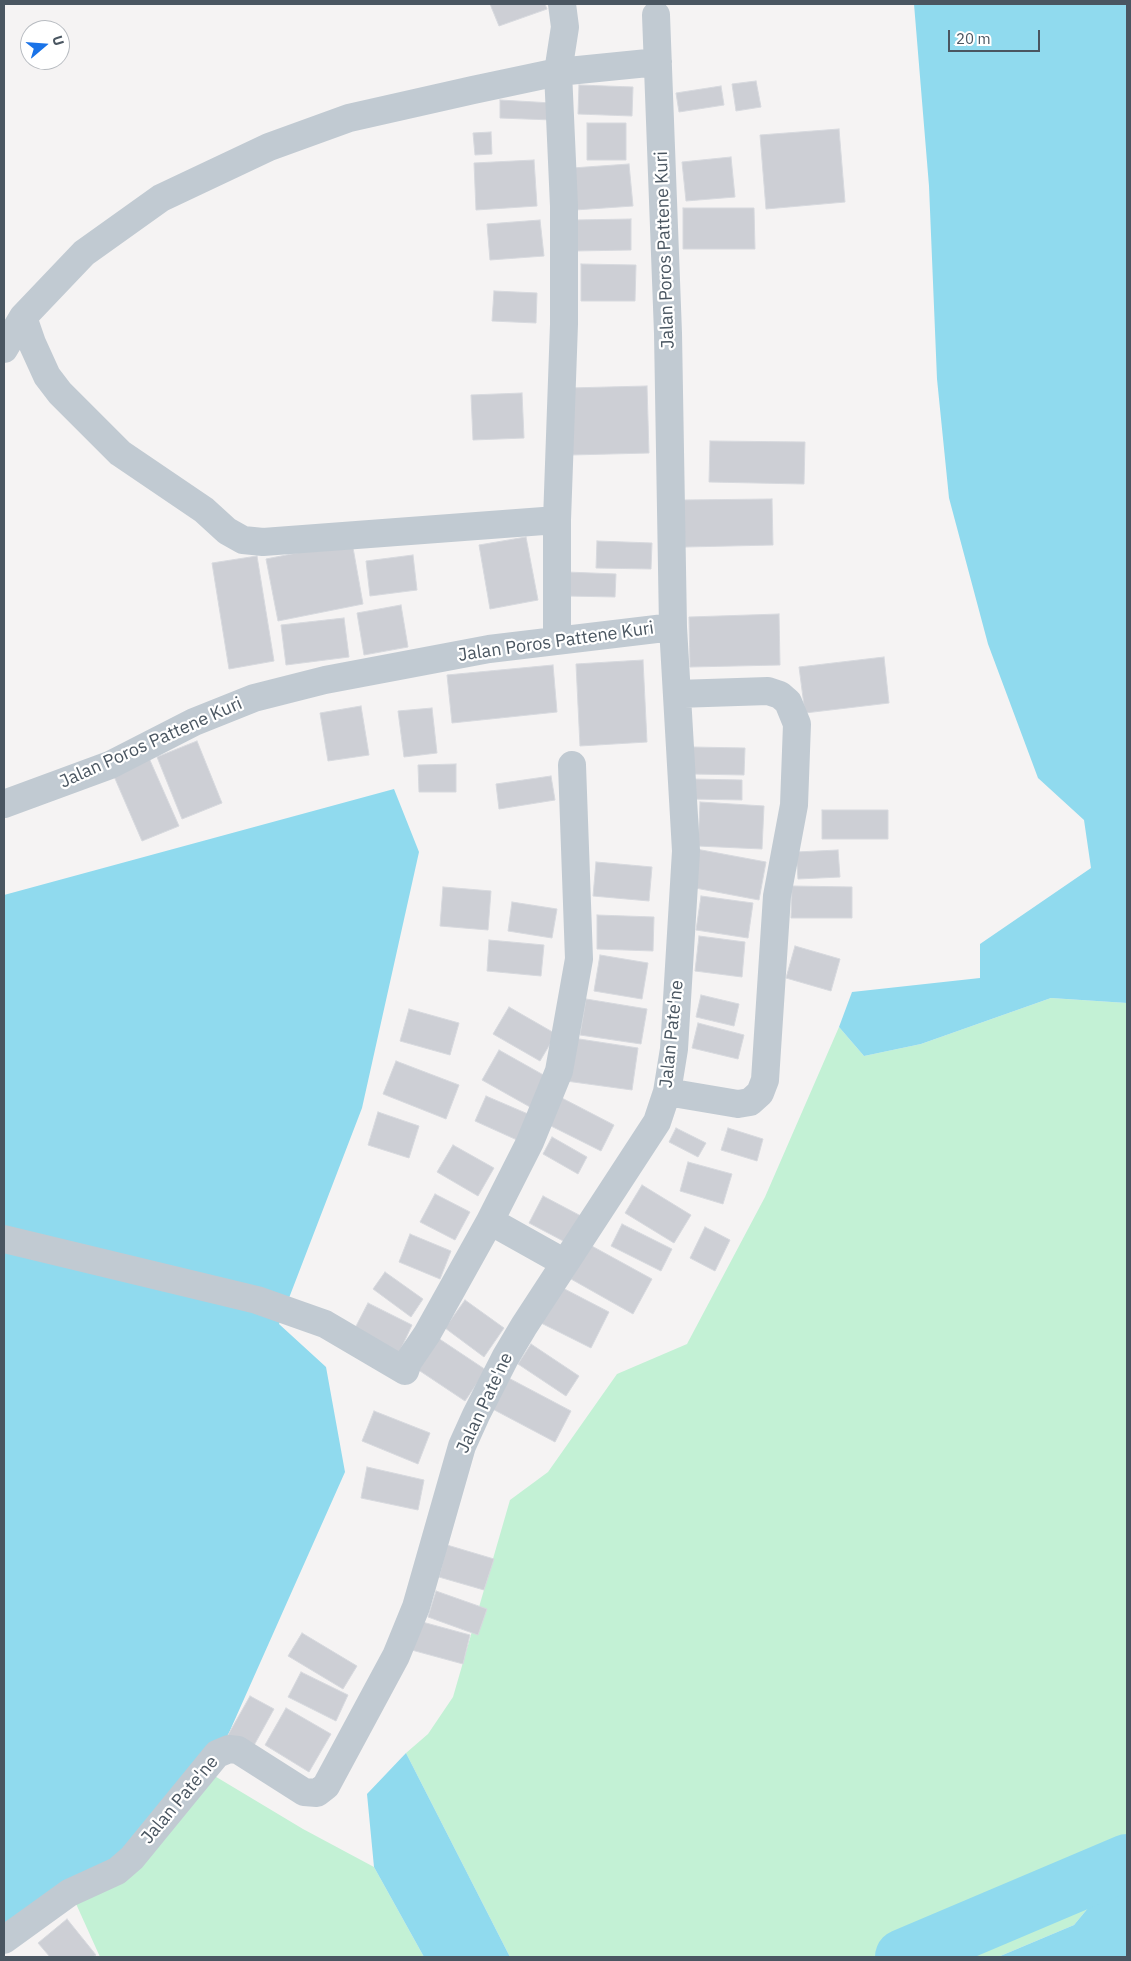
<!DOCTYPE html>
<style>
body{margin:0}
#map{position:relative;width:1131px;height:1961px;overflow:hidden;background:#f5f3f3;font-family:"IBM Plex Sans",sans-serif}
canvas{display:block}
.frame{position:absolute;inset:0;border:5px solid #4a5661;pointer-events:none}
.north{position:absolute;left:20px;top:20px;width:50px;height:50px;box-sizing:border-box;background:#fff;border:1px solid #b7bbc0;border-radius:50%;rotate:72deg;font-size:14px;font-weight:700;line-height:20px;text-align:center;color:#4a5661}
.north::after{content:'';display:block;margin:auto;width:18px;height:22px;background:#1a73e8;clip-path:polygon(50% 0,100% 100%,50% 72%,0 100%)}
.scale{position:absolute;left:948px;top:30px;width:92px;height:22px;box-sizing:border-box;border:2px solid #4a5661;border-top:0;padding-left:6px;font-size:15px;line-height:18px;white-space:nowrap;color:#4a5661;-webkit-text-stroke:4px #fff;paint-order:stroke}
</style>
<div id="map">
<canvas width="1131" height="1961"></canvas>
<div class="frame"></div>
<div class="north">U</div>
<div class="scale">20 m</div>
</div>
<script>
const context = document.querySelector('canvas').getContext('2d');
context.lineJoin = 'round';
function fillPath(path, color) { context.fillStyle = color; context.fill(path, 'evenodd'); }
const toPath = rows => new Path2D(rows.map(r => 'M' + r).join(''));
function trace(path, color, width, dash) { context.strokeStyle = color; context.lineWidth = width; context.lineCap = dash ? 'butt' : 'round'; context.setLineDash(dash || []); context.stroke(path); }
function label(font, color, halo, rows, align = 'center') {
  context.font = font + ' "IBM Plex Sans",sans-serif'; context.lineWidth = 4.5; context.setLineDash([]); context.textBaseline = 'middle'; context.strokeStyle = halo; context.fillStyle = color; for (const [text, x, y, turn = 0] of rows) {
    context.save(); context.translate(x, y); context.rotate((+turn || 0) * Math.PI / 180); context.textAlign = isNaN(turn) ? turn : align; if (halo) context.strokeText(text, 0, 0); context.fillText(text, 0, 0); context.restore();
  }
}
fillPath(toPath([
 [1051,998,1127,1003,1127,1861,1074,1925,998,1957,510,1957,406,1753,428,1734,453,1697,510,1500,548,1472,617,1374,687,1344,765,1197,839,1027,864,1056,921,1044],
 [203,1769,303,1829,374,1867,424,1957,100,1957,68,1886]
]), '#c3f1d5');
fillPath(toPath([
 [914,4,1126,4,1127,34,1127,1003,1051,998,921,1044,864,1056,839,1027,852,992,980,978,980,944,1091,868,1084,820,1038,778,988,644,949,498,937,379,929,186],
 [394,789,419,852,362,1108,279,1324,326,1367,345,1472,228,1735,145,1846,4,1937,4,895],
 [406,1753,510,1957,424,1957,374,1867,367,1794],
 [1127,1861,1127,1957,998,1957,1074,1925]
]), '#90daee');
trace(toPath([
 [903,1957,1127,1862]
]), '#90daee', 56);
const building = toPath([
 [490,4,545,4,547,9,499,26,490,4],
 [756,81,761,107,736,111,732,84,756,81],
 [579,85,633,87,632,116,578,114,579,85],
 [721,86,724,105,679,112,676,93,721,86],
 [500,100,552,103,552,120,500,118,500,100],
 [587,123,626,123,626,160,587,160,587,123],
 [839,129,845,202,766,209,760,135,839,129],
 [491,132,492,154,475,155,473,133,491,132],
 [731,157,735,197,686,201,682,162,731,157],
 [534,160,537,206,476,210,474,163,534,160],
 [629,164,633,206,575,210,572,168,629,164],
 [683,208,754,208,755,249,683,249,683,208],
 [631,219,631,250,575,251,575,220,631,219],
 [540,220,544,256,490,260,487,224,540,220],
 [581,264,636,265,635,301,581,301,581,264],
 [494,291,537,293,536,323,492,321,494,291],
 [647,386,649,453,571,455,569,388,647,386],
 [522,393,524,438,473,440,471,395,522,393],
 [710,441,805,442,804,484,709,482,710,441],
 [772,499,773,545,685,547,683,500,772,499],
 [526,537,538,600,490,609,479,545,526,537],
 [597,541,652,543,651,569,596,568,597,541],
 [352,542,363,604,278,621,266,559,352,542],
 [413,555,417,590,370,596,366,561,413,555],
 [257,556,274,661,229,669,212,563,257,556],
 [567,572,616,574,615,597,567,596,567,572],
 [401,605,408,647,364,655,357,613,401,605],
 [779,614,780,665,690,667,689,617,779,614],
 [344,618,349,657,286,665,281,625,344,618],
 [884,657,889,703,805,713,799,667,884,657],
 [643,660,647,742,580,746,576,664,643,660],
 [553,665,557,712,452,723,447,675,553,665],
 [361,706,369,755,328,761,320,713,361,706],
 [432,708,437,753,404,757,398,711,432,708],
 [197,741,222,803,182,819,157,757,197,741],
 [692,747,745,748,744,775,692,774,692,747],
 [149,758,179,826,142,841,113,774,149,758],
 [456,764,456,792,419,792,418,765,456,764],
 [551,776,555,800,499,809,496,784,551,776],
 [691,779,742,780,742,800,691,799,691,779],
 [700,802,764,806,762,849,698,846,700,802],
 [822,810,888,810,888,839,822,839,822,810],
 [696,849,766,862,759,900,690,887,696,849],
 [838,850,840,877,798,879,796,852,838,850],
 [596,862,652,867,649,901,593,896,596,862],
 [792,886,852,887,852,918,791,918,792,886],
 [443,887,491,891,488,930,440,926,443,887],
 [701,896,753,903,748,938,696,930,701,896],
 [512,902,557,909,552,938,508,931,512,902],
 [597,915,654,917,653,951,597,949,597,915],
 [699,936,745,942,742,977,695,971,699,936],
 [489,940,544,945,541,976,487,971,489,940],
 [795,946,840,959,831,991,786,978,795,946],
 [600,955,648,963,642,999,594,991,600,955],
 [701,995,739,1004,734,1026,696,1017,701,995],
 [586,999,647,1009,641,1044,580,1035,586,999],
 [509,1007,556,1034,540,1061,493,1034,509,1007],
 [409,1009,459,1023,450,1055,400,1041,409,1009],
 [698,1023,744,1035,738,1059,692,1048,698,1023],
 [573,1038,638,1048,632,1090,566,1081,573,1038],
 [499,1050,547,1077,530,1107,482,1080,499,1050],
 [396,1061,459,1085,446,1119,383,1094,396,1061],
 [486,1096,528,1114,517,1140,475,1121,486,1096],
 [558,1096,614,1125,601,1151,545,1123,558,1096],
 [378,1112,419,1126,409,1158,368,1145,378,1112],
 [676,1128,706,1143,698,1157,669,1142,676,1128],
 [728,1128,763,1139,757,1161,721,1150,728,1128],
 [552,1137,587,1157,578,1174,543,1154,552,1137],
 [453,1145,494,1168,478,1196,437,1172,453,1145],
 [688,1162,732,1174,723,1204,680,1191,688,1162],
 [642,1185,691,1215,674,1243,625,1213,642,1185],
 [435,1194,470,1212,455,1240,420,1222,435,1194],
 [543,1196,581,1216,567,1243,529,1223,543,1196],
 [622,1224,672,1249,661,1271,611,1246,622,1224],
 [705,1227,730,1240,715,1271,690,1258,705,1227],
 [410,1234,451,1251,440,1279,399,1262,410,1234],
 [590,1245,652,1279,633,1314,571,1279,590,1245],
 [385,1272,423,1299,411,1317,373,1289,385,1272],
 [555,1284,609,1312,591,1348,537,1321,555,1284],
 [465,1300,504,1328,484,1357,445,1328,465,1300],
 [368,1303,412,1325,399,1353,354,1330,368,1303],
 [438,1338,486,1370,465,1401,417,1369,438,1338],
 [531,1344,579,1376,566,1396,518,1364,531,1344],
 [501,1374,571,1411,555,1442,485,1405,501,1374],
 [374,1411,430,1433,418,1464,362,1441,374,1411],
 [367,1467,424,1480,418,1510,361,1498,367,1467],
 [447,1545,494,1559,484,1590,439,1577,447,1545],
 [436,1591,487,1609,478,1635,428,1617,436,1591],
 [415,1620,470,1635,463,1664,408,1649,415,1620],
 [302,1633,357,1666,343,1689,288,1656,302,1633],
 [301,1672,348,1695,336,1721,288,1697,301,1672],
 [250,1696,274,1709,252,1749,228,1735,250,1696],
 [286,1708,331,1734,309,1772,265,1745,286,1708],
 [67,1919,96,1955,93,1957,50,1957,38,1943,67,1919]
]);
fillPath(building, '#cdcfd5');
trace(building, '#d7d9de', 1);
trace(toPath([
 [23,317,32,343,47,376,60,393,120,453,204,510,227,531,243,540,263,542,557,520],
 [4,349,23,317,84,253,161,198,269,147,349,118,473,90,558,72,658,62],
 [557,640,557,520,564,324,564,206,558,72,565,27,562,4],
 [4,804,110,765,194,722,254,698,325,680,489,649,673,627,668,333,656,15],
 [667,1092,738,1104,750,1102,760,1093,765,1080,777,896,794,805,797,724,788,702,780,695,768,691,677,694],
 [490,1221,530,1142,559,1071,579,959,572,765],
 [4,1239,257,1300,325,1324,405,1371,408,1362,427,1334,490,1221,565,1263],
 [4,1940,69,1893,117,1871,132,1858,217,1754,229,1749,238,1750,304,1792,317,1793,326,1786,396,1656,416,1607,462,1446,476,1415,505,1358,524,1326,657,1122,667,1092,674,1049,686,851,673,627]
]), '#c1cad2', 28);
label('18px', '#4a5661', '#fff', [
 ["Jalan Poros Pattene Kuri",665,250,-92],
 ["Jalan Poros Pattene Kuri",556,642,-8],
 ["Jalan Poros Pattene Kuri",151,743,-24],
 ["Jalan Pate'ne",672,1034,-84],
 ["Jalan Pate'ne",485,1403,-65],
 ["Jalan Pate'ne",180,1800,-50]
]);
</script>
